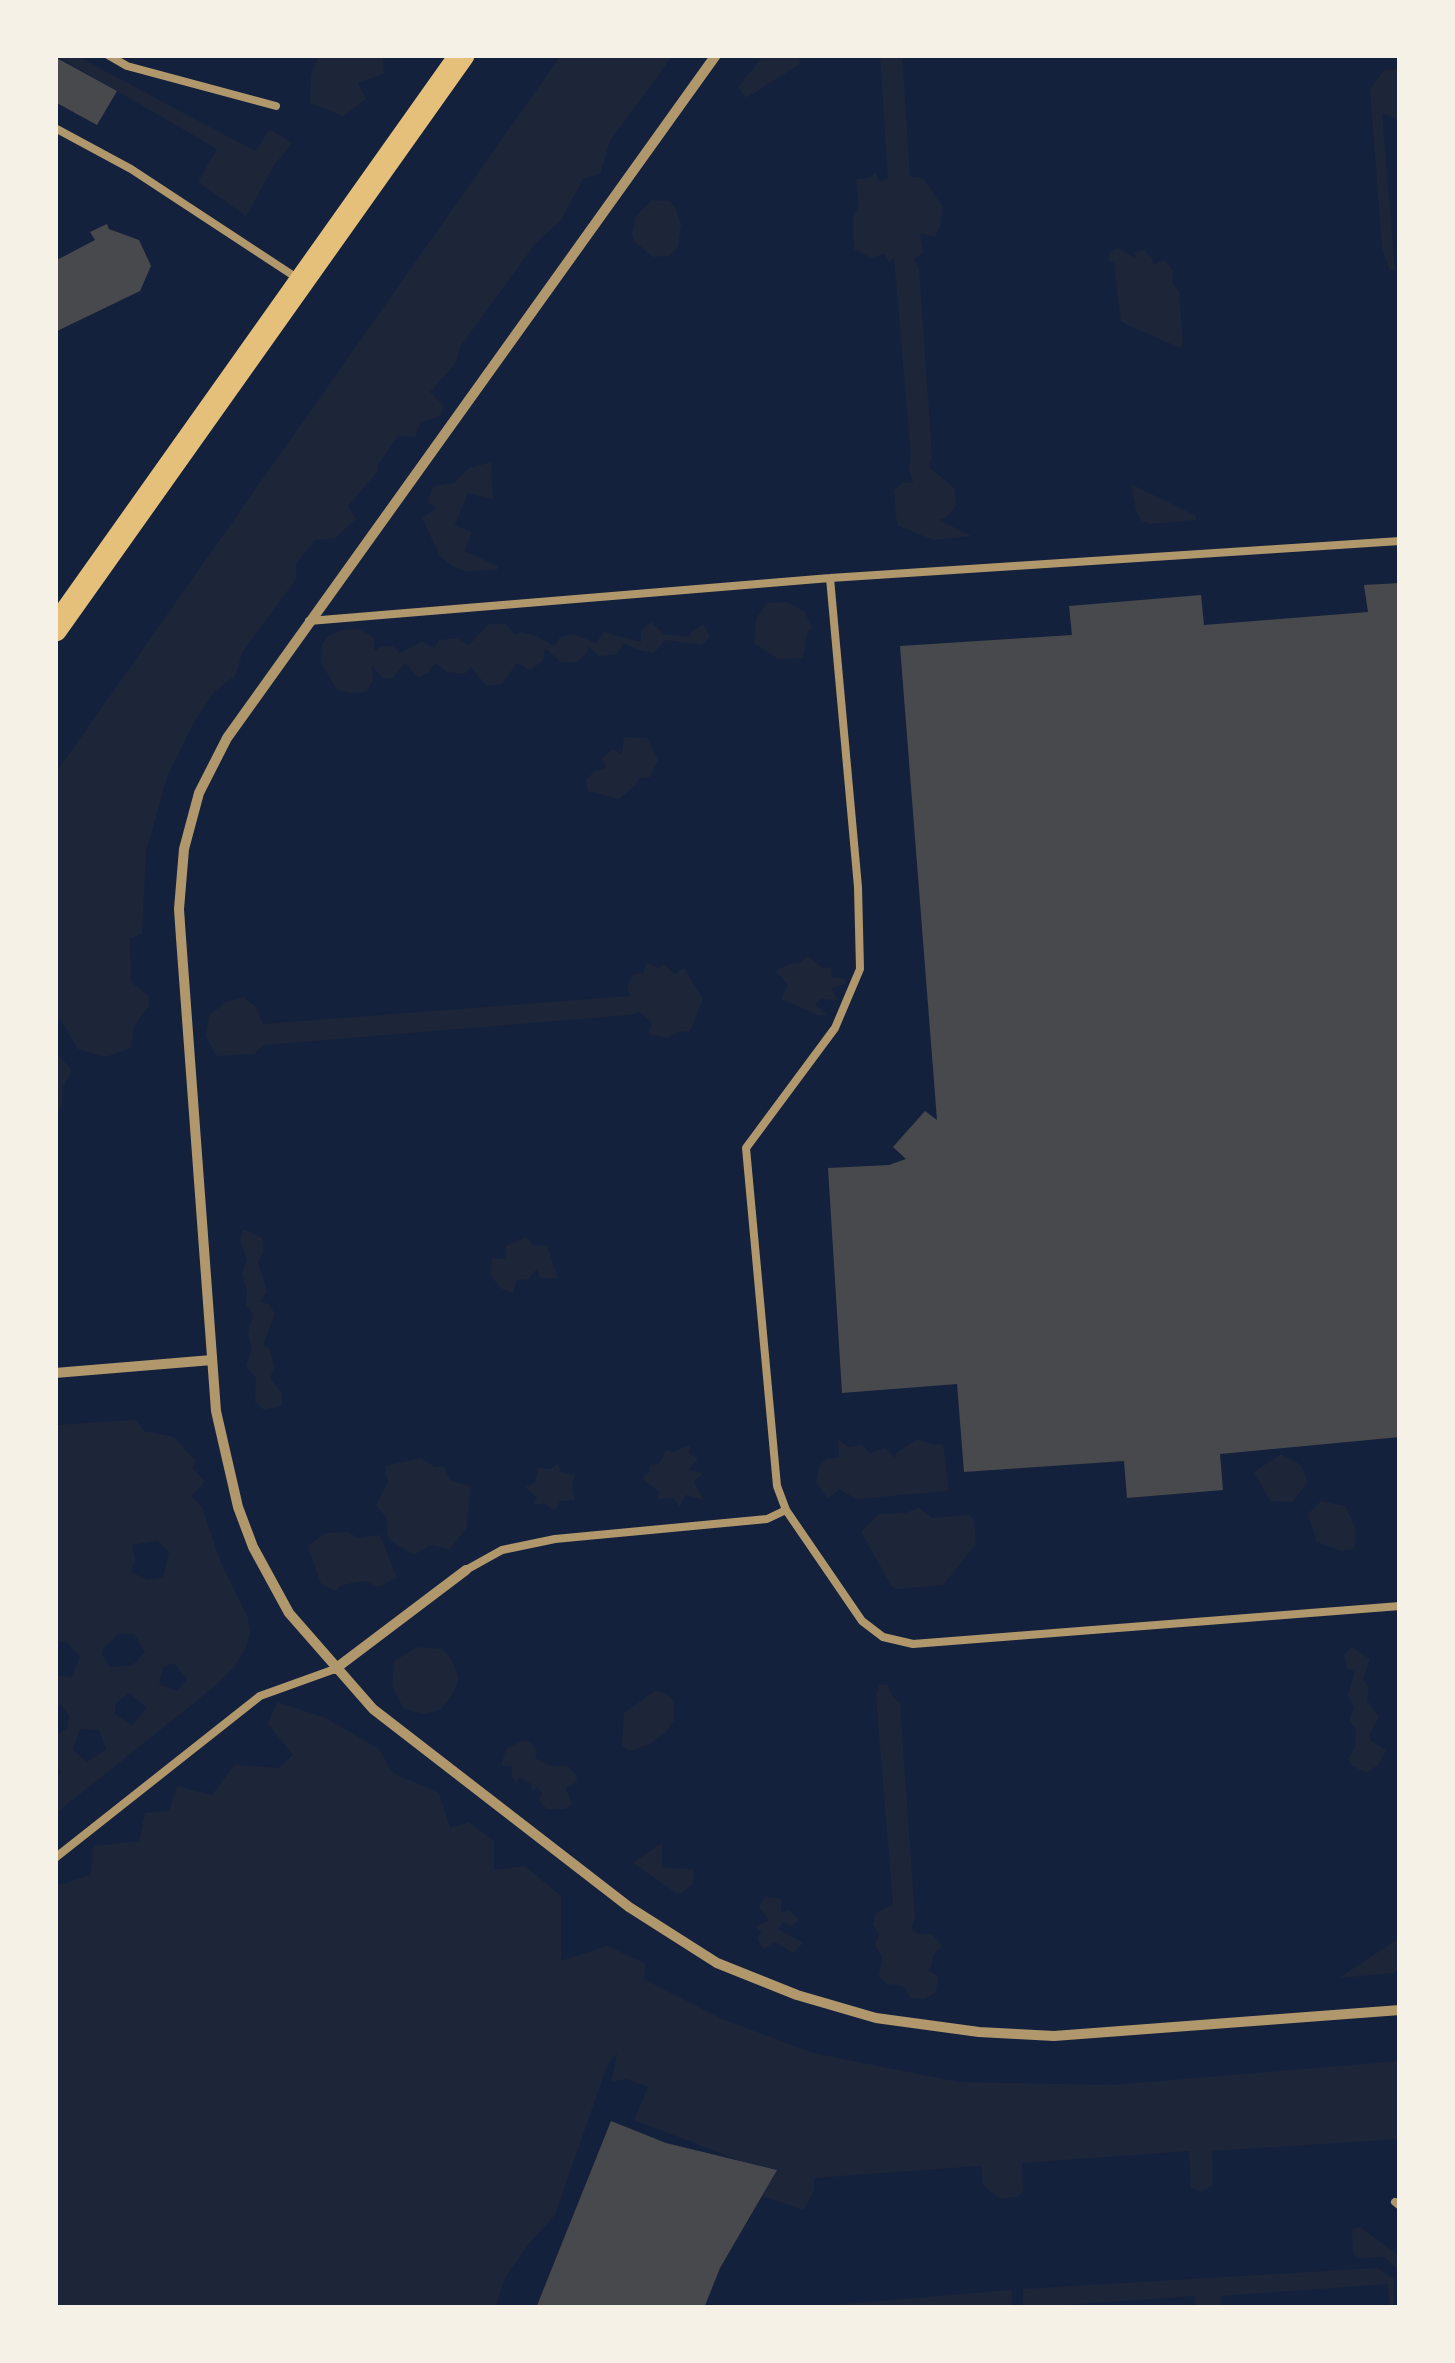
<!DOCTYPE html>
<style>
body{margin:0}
#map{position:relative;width:1455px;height:2363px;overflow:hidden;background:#14213d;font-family:"Varela Round",sans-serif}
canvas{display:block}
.frame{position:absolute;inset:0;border:58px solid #f6f1e7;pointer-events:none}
</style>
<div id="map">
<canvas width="1455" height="2363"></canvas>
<div class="frame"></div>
</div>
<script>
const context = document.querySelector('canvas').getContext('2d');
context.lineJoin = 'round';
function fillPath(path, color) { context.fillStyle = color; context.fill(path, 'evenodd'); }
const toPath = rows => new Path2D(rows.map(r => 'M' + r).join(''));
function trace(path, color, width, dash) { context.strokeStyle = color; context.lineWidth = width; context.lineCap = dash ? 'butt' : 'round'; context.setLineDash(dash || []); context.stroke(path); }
fillPath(toPath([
 [55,55,75,55,255,151,270,129,292,143,275,164,246,216,198,182,217,149],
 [319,55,383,55,384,74,358,83,366,99,343,116,310,103,311,75],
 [561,55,673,55,610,141,600,174,583,179,561,220,535,244,460,347,456,363,430,392,444,406,440,416,420,423,415,437,398,436,377,466,379,470,348,506,356,519,335,538,315,540,296,564,296,579,242,653,236,675,214,692,194,722,167,777,146,852,142,934,130,938,131,982,149,996,149,1006,134,1026,131,1048,106,1057,78,1049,60,1019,55,1022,55,774],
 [764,55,799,55,800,64,746,98,738,87],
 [880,55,902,55,910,176,923,178,943,207,941,224,935,237,920,233,923,253,914,259,919,269,932,456,929,467,954,488,956,506,947,517,939,520,971,536,933,540,897,525,894,490,903,482,913,483,909,469,911,457,894,257,889,262,884,254,871,258,854,249,853,219,859,204,856,179,870,178,876,172,879,182,888,178],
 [1400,69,1400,121,1382,113,1395,270,1389,269,1382,247,1370,89,1384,70],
 [652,200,669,201,675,207,681,224,678,247,669,256,653,257,634,241,632,233,635,217],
 [1118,248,1135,258,1135,252,1144,250,1152,258,1153,265,1165,260,1173,271,1172,283,1179,291,1183,342,1180,348,1121,322,1114,263,1108,260,1110,251],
 [491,462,493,499,468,493,455,525,472,532,464,551,498,566,497,570,466,571,453,567,440,556,422,518,436,508,428,502,433,486,454,483,469,468],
 [1131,484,1196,516,1196,520,1150,524,1142,521,1136,511],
 [787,602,804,611,812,627,807,634,803,658,778,659,754,643,756,619,767,603],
 [651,622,664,634,689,637,691,632,703,624,710,637,702,645,665,640,654,653,638,650,624,643,616,655,599,656,588,647,587,653,575,663,561,662,545,648,543,661,530,670,517,663,502,684,486,686,471,667,464,674,447,672,435,663,428,673,418,677,405,663,393,678,384,679,372,666,373,680,366,692,350,693,337,690,321,663,322,644,329,635,342,630,358,629,373,637,375,651,380,647,393,646,400,653,422,641,434,648,439,640,456,638,469,645,489,624,506,624,514,635,521,632,536,636,555,646,560,637,574,634,596,643,604,632,641,642,641,630],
 [624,737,647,738,658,760,650,777,639,778,636,785,619,799,588,791,586,780,595,771,606,768,602,759,613,749,622,754],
 [808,956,822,968,831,967,832,977,846,979,845,984,831,988,838,1000,820,999,815,1005,828,1015,818,1015,781,999,788,985,776,971,792,963,798,964],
 [647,963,658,968,664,964,674,974,684,968,703,999,690,1031,678,1032,668,1038,649,1034,652,1022,639,1012,629,1015,264,1045,254,1054,216,1056,206,1036,209,1015,226,1002,243,997,256,1007,263,1024,630,996,627,987,633,974,643,973],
 [55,1052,72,1070,63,1087,62,1105,55,1114],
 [243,1229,262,1238,264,1251,258,1262,267,1292,260,1302,269,1304,275,1314,263,1345,270,1349,274,1368,270,1378,282,1394,282,1406,264,1410,255,1402,256,1378,246,1366,252,1348,248,1333,253,1314,246,1305,247,1292,242,1273,247,1259,240,1241],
 [526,1237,534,1246,547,1245,558,1279,540,1278,537,1269,528,1279,517,1280,513,1293,500,1288,490,1274,492,1258,505,1259,506,1246],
 [136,1420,144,1431,174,1437,195,1460,193,1469,205,1481,192,1496,202,1507,221,1563,248,1618,250,1633,246,1648,235,1666,214,1687,55,1814,55,1779,61,1772,55,1762,55,1736,67,1728,69,1716,61,1704,55,1708,55,1674,71,1678,80,1657,66,1641,55,1642,55,1425],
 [157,1541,169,1552,163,1577,147,1580,131,1572,135,1561,132,1545],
 [118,1634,134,1634,145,1652,133,1665,110,1667,102,1655,103,1649],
 [174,1663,187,1679,177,1691,159,1684,163,1667],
 [129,1693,147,1708,132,1725,115,1714,115,1704],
 [80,1729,99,1730,106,1749,87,1762,73,1750],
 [917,1439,934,1445,943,1444,949,1491,856,1499,839,1489,828,1499,816,1483,819,1466,827,1459,839,1457,838,1440,848,1447,862,1445,870,1453,885,1448,895,1458,896,1453],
 [690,1445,689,1454,698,1458,689,1470,703,1473,694,1482,704,1500,686,1495,679,1507,674,1498,657,1499,659,1492,642,1478,649,1473,650,1465,660,1463,666,1449,672,1452],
 [1281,1454,1301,1465,1308,1482,1292,1502,1270,1501,1254,1472],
 [421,1458,435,1467,444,1466,450,1480,471,1487,466,1529,450,1549,430,1545,414,1555,388,1539,386,1517,376,1505,388,1482,384,1466],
 [558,1464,561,1472,575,1475,572,1485,575,1500,560,1501,555,1511,545,1504,534,1504,537,1497,525,1487,535,1483,538,1468,550,1469],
 [1321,1501,1345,1506,1356,1529,1354,1549,1341,1551,1317,1542,1308,1514],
 [919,1508,932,1518,970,1515,974,1520,976,1544,943,1585,898,1589,892,1587,861,1532,878,1514,905,1513],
 [348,1532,358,1538,380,1535,397,1578,378,1587,366,1581,341,1585,335,1591,321,1584,308,1546,325,1533],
 [417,1647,443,1649,451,1659,459,1677,453,1694,440,1710,422,1714,403,1708,392,1685,394,1661],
 [1352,1647,1370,1659,1363,1679,1369,1687,1367,1700,1379,1717,1369,1735,1371,1741,1386,1750,1379,1764,1367,1773,1352,1766,1348,1759,1355,1747,1356,1729,1349,1721,1354,1708,1348,1695,1355,1672,1347,1668,1344,1655],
 [879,1685,888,1685,892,1696,900,1703,915,1918,911,1929,918,1934,932,1934,942,1946,933,1955,932,1965,928,1970,938,1976,936,1992,924,1999,911,1998,903,1986,887,1984,879,1976,882,1956,875,1946,879,1934,873,1924,876,1913,893,1904,876,1697],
 [655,1691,665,1693,674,1701,674,1720,666,1732,650,1744,630,1751,622,1746,624,1713],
 [277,1702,326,1718,379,1749,393,1773,439,1793,450,1828,469,1822,494,1841,494,1870,525,1866,561,1896,561,1961,607,1946,645,1963,644,1979,720,2018,813,2053,959,2082,1113,2085,1400,2061,1400,2139,1212,2151,1213,2185,1202,2192,1191,2188,1189,2151,1022,2163,1023,2192,1017,2197,1000,2199,983,2185,981,2166,814,2178,814,2191,804,2210,762,2196,776,2169,741,2161,634,2120,648,2087,627,2079,611,2082,617,2053,607,2066,555,2215,527,2246,505,2278,495,2308,55,2308,55,1925,59,1924,55,1916,55,1886,90,1875,94,1846,139,1841,145,1813,169,1811,177,1786,212,1795,234,1765,279,1768,293,1755,268,1724],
 [522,1741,530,1742,537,1750,535,1758,551,1766,568,1766,576,1775,577,1782,566,1788,572,1804,565,1809,547,1809,539,1801,542,1794,538,1787,532,1791,531,1784,518,1777,517,1783,512,1777,512,1766,501,1766,506,1749],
 [662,1843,662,1867,694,1870,693,1884,682,1893,676,1893,633,1863],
 [765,1897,782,1899,781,1912,789,1910,799,1920,791,1926,783,1922,778,1929,803,1943,793,1953,775,1942,763,1949,758,1939,761,1931,755,1927,769,1920,759,1907],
 [1399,1938,1400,1968,1394,1973,1339,1978],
 [1355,2227,1361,2228,1395,2253,1400,2260,1400,2271,1384,2257,1358,2258,1353,2254,1352,2232],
 [1377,2268,1394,2279,1395,2308,1390,2308,1388,2284,1221,2296,1222,2308,1196,2308,1194,2296,1023,2308,1023,2289],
 [1011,2290,1013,2308,831,2308,833,2305]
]), '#1d2539');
fillPath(toPath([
 [55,57,117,91,97,125,55,102],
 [107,224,109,229,139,240,151,266,140,291,55,332,55,261,95,240,90,232],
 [1400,583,1400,1437,1220,1454,1223,1490,1127,1498,1124,1461,964,1472,957,1384,842,1393,828,1168,889,1165,906,1159,893,1147,925,1111,937,1120,900,646,1072,635,1069,606,1201,595,1204,625,1368,612,1364,585],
 [611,2121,666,2143,777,2170,720,2268,704,2308,536,2308]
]), '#48494c');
trace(toPath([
 [108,55,127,66,276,106],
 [55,128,131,169,297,278],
 [830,578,858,887,860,969,835,1028,746,1148,777,1486,786,1510,862,1621,883,1637,913,1644,1400,1606],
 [309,621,830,578,1400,541],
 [466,1570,502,1550,555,1539,767,1519,786,1510],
 [55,1858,260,1696,335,1669],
 [1395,2202,1400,2206]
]), '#b1986c', 8);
trace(toPath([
 [716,55,227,738,199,793,184,849,179,909,181,938,216,1411,238,1507,253,1547,289,1613,373,1709,629,1907,717,1963,797,1995,876,2018,979,2032,1054,2036,1400,2010],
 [55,1373,212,1360],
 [335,1669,466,1570]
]), '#b1986c', 10);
trace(toPath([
 [55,629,462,55]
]), '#e5c07b', 25);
</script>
